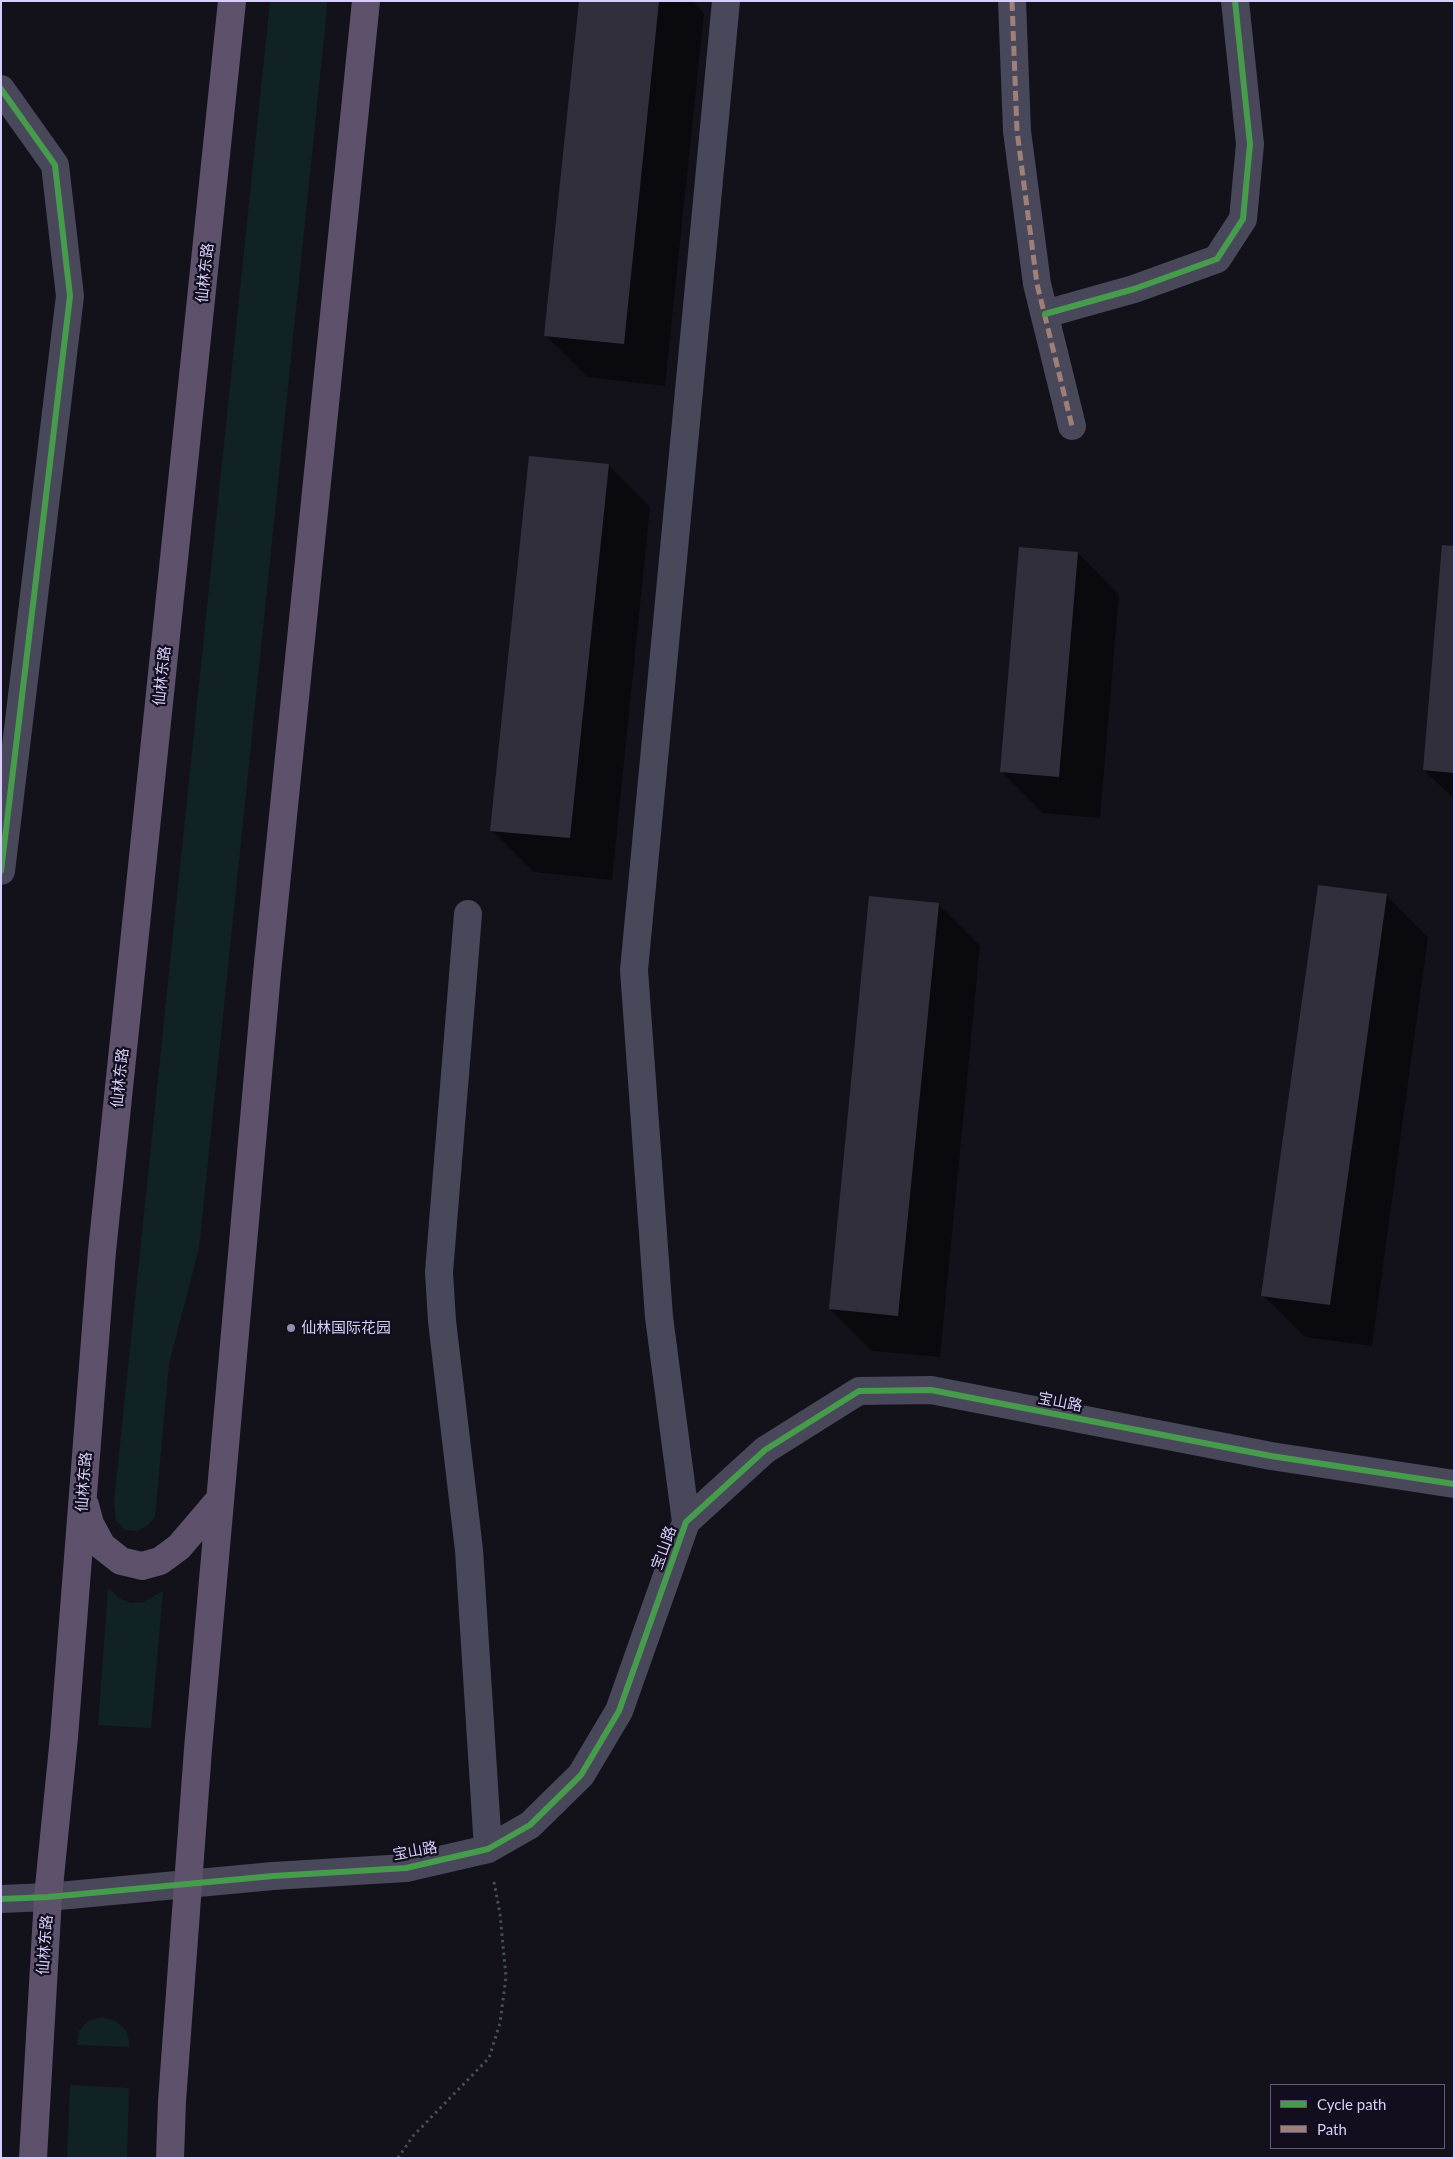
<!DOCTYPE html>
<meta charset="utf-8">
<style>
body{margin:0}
#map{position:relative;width:1455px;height:2159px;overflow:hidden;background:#13121a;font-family:Lato,sans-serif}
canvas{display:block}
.frame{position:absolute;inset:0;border:2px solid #d8cefb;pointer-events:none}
.legend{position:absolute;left:1270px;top:2084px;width:175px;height:65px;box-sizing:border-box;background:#120e1d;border:1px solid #615b76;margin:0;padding:6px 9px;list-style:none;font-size:15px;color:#d8cefb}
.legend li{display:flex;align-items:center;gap:10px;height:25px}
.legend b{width:25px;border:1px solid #615b76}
</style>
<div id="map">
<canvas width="1455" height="2159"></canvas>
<div class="frame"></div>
<ul class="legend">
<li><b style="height:6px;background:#469c4c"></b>Cycle path</li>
<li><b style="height:6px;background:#9e8076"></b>Path</li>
</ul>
</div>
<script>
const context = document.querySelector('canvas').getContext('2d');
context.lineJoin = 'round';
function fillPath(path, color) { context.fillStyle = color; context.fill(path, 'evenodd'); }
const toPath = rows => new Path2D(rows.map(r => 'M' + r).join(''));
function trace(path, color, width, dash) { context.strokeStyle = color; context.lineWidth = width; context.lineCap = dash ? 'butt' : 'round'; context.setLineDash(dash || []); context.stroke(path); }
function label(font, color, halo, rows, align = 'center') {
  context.font = font + ' Lato,"Noto Sans SC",sans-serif'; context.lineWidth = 4.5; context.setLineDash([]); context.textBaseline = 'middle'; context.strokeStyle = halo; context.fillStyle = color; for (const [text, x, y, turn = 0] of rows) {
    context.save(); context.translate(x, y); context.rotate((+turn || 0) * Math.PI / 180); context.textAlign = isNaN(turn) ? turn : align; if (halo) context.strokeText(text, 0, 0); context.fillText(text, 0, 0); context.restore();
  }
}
fillPath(toPath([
 [270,1,327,1,326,19,199,1248,169,1364,155,1517,148,1525,137,1531,125,1530,116,1520,114,1502],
 [108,1588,119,1598,131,1603,144,1602,163,1591,151,1728,98,1725],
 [102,2017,117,2022,127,2031,130,2047,77,2045,79,2031,88,2021],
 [70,2085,129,2088,127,2158,67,2158]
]), '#112225');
fillPath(toPath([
 [580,1,693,1,704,13,665,386,587,377,545,335],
 [608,465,650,507,612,880,534,872,492,830],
 [1454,547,1454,799,1424,770],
 [1078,553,1119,595,1100,818,1043,813,1002,772],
 [1386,895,1428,937,1372,1346,1305,1337,1263,1295],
 [938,904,980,946,940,1357,872,1351,830,1309]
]), '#0007');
fillPath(toPath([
 [579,1,659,1,624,344,544,336],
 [529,456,609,464,570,838,490,831],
 [1442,545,1454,546,1454,773,1423,770],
 [1019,547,1078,552,1059,777,1000,772],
 [1318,885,1387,894,1330,1305,1261,1296],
 [869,896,939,903,898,1316,829,1309]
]), '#322f3c');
trace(toPath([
 [398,2158,413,2136,489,2058,500,2023,506,1977,500,1914,494,1882]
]), '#454e5a', 3, [2.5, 4]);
trace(toPath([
 [1012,1,1017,131,1037,284,1072,426],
 [1,89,55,165,70,296,1,871],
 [1045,314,1134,289,1217,259,1243,219,1250,144,1235,1],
 [468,914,439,1272,442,1321,469,1550,488,1849],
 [686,1522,659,1317,634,970,726,1],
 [1,1899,48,1897,273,1876,406,1868,488,1849,530,1825,581,1775,619,1711,686,1522,765,1450,859,1391,931,1390,1271,1456,1454,1484]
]), '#49475a', 28);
trace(toPath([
 [85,1505,90,1524,102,1546,121,1561,142,1566,160,1561,179,1547,220,1499],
 [33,2158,48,1897,64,1737,102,1251,232,1],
 [170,2158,172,2101,198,1749,267,973,366,1]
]), '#5e516b', 28);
trace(toPath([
 [1012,1,1017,131,1037,284,1072,426]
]), '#9e8076', 5, [10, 5]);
trace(toPath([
 [1,89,55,165,70,296,1,871],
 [1045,314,1134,289,1217,259,1243,219,1250,144,1235,1],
 [1,1899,48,1897,273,1876,406,1868,488,1849,530,1825,581,1775,619,1711,686,1522,765,1450,859,1391,931,1390,1271,1456,1454,1484]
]), '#469c4c', 6);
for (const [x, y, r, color] of [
 [291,1328,5,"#938cac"]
]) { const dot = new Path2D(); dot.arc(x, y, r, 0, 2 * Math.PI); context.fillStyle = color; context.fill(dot); trace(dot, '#120e1d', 2); }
label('15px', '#d8cefb', '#120e1d', [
 ["仙林东路",205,273,-84],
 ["仙林东路",162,676,-84],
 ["仙林东路",120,1078,-84],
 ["宝山路",1060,1402,11],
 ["仙林东路",84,1482,-86],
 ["宝山路",664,1548,-70],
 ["宝山路",415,1851,-10],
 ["仙林东路",45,1945,-86]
]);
label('15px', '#d8cefb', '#120e1d', [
 ["仙林国际花园",301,1328]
], 'left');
</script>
